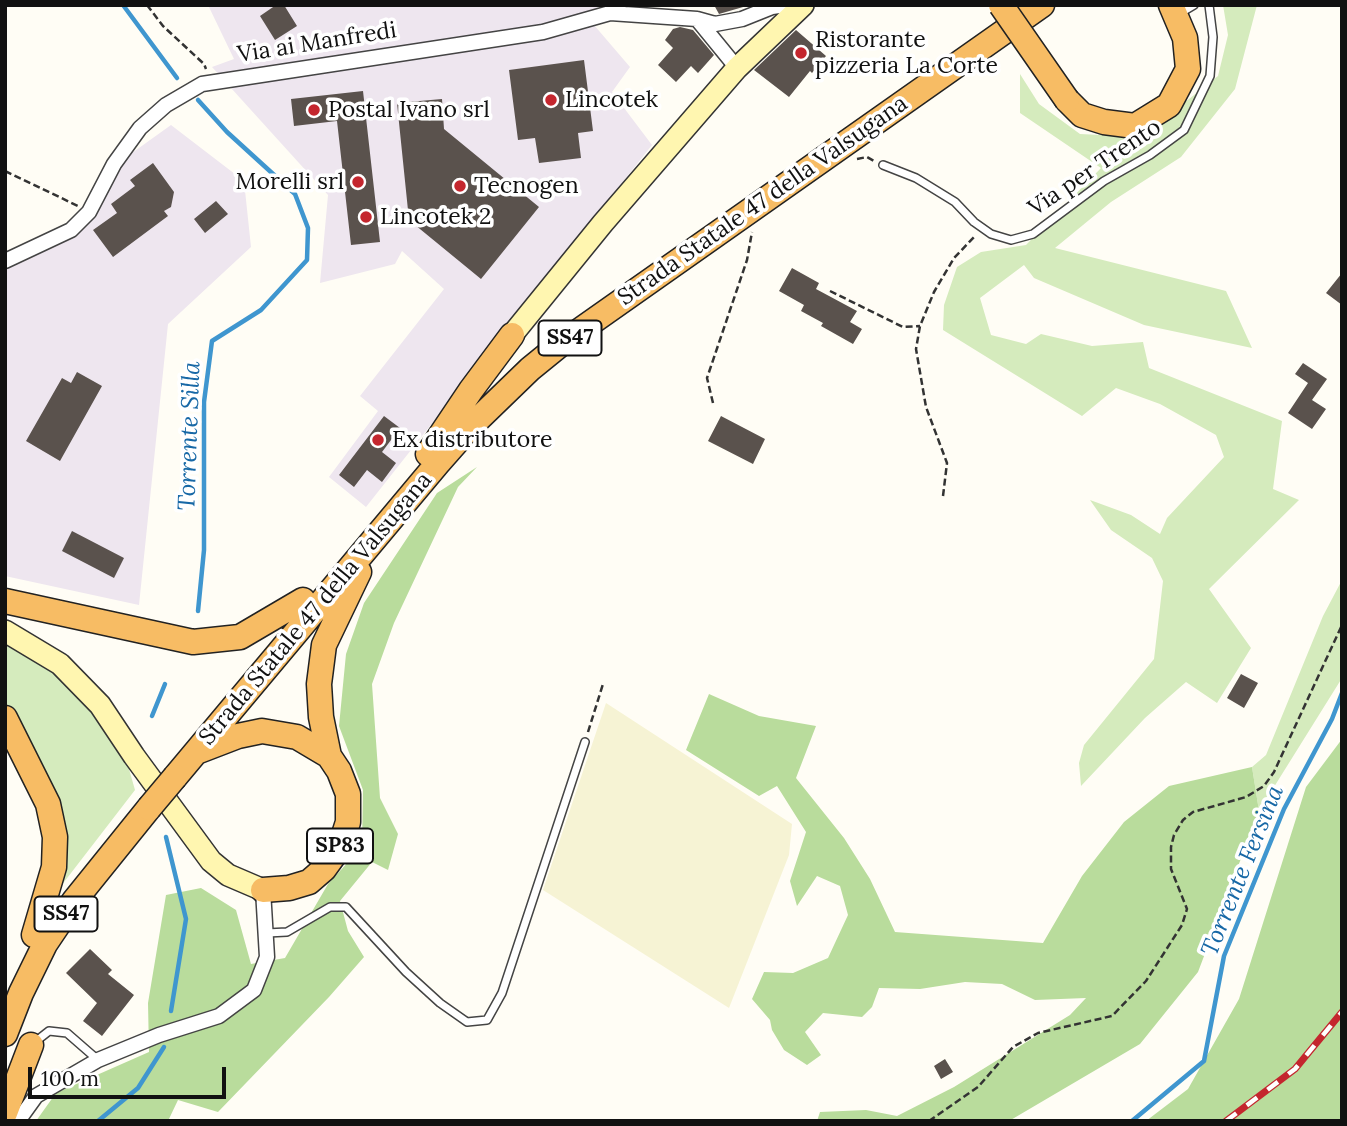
<!DOCTYPE html>
<style>
body{margin:0}
#map{position:relative;width:1347px;height:1126px;overflow:hidden;background:#fffdf5;font-family:Lora,serif}
canvas{display:block}
.frame{position:absolute;inset:0;border:7px solid #111;pointer-events:none}
.scale{position:absolute;left:28px;top:1067px;width:198px;height:32px;box-sizing:border-box;border:4px solid #111;border-top:0;padding-left:9px;font-size:21px;line-height:24px;white-space:nowrap;color:#111;-webkit-text-stroke:5px #fff;paint-order:stroke}
</style>
<div id="map">
<canvas width="1347" height="1126"></canvas>
<div class="frame"></div>
<div class="scale">100 m</div>
</div>
<script>
const context = document.querySelector('canvas').getContext('2d');
context.lineJoin = 'round';
function fillPath(path, color) { context.fillStyle = color; context.fill(path, 'evenodd'); }
const toPath = rows => new Path2D(rows.map(r => 'M' + r).join(''));
function trace(path, color, width, dash) { context.strokeStyle = color; context.lineWidth = width; context.lineCap = dash ? 'butt' : 'round'; context.setLineDash(dash || []); context.stroke(path); }
function label(font, color, halo, rows, align = 'center') {
  context.font = font + ' Lora,serif'; context.lineWidth = 7; context.setLineDash([]); context.textBaseline = 'middle'; context.strokeStyle = halo; context.fillStyle = color; for (const [text, x, y, turn = 0] of rows) {
    context.save(); context.translate(x, y); context.rotate((+turn || 0) * Math.PI / 180); context.textAlign = isNaN(turn) ? turn : align; if (halo) context.strokeText(text, 0, 0); context.fillText(text, 0, 0); context.restore();
  }
}
fillPath(toPath([
 [208,5,600,5,588,18,630,67,612,92,652,145,366,507,329,477,378,411,360,396,444,289,402,251,395,264,320,283,328,195,212,67,234,59],
 [171,125,244,181,251,247,168,324,139,605,5,576,5,267,88,222,125,158]
]), '#eee6ef');
fillPath(toPath([
 [606,703,792,824,789,855,729,1008,543,890]
]), '#f6f3d4');
fillPath(toPath([
 [1223,5,1257,5,1235,89,1181,157,1111,202,1055,248,1226,291,1252,348,1144,325,1034,278,1024,265,980,298,991,335,1026,344,1041,334,1092,346,1143,342,1149,368,1282,421,1273,489,1299,500,1209,589,1251,648,1217,703,1186,682,1145,718,1081,786,1079,763,1084,745,1154,659,1163,581,1152,558,1111,530,1090,500,1131,515,1160,534,1167,518,1224,457,1216,435,1160,404,1116,388,1082,416,943,330,944,305,957,267,981,252,1026,245,1101,168,1020,113,1020,74,1039,104,1080,134,1141,137,1218,76,1228,35],
 [1342,580,1342,678,1259,811,1252,767,1266,755,1323,616],
 [5,639,59,673,91,707,125,755,135,790,61,886,17,729,5,706]
]), '#d5ebbd');
fillPath(toPath([
 [477,467,458,487,394,623,372,684,380,798,398,834,388,870,372,862,340,901,348,931,364,957,329,997,218,1112,178,1100,168,1121,36,1121,56,1093,149,1052,148,1003,166,895,201,888,236,910,251,964,285,958,328,884,362,847,363,790,339,726,346,654,364,603,437,493],
 [709,694,759,716,816,726,796,778,844,838,870,879,895,932,1043,943,1082,876,1124,822,1169,786,1252,767,1259,811,1198,972,1140,1044,1009,1121,817,1121,820,1112,866,1110,897,1116,954,1087,1070,1015,1086,998,1035,1000,1002,984,965,982,920,989,879,988,872,1007,862,1017,823,1013,805,1032,821,1055,807,1065,784,1050,772,1030,770,1020,752,999,764,972,793,973,828,958,848,915,840,886,817,876,797,906,790,881,806,832,777,786,759,796,686,750],
 [1342,739,1342,1121,1146,1121,1188,1089,1239,999,1306,787]
]), '#b9dc9c');
trace(toPath([
 [123,5,177,78],
 [198,100,227,132,295,194,308,228,307,260,261,310,212,341,204,402,204,550,198,611],
 [152,716,165,684],
 [166,837,186,919,171,1011],
 [98,1121,138,1088,164,1047],
 [1132,1121,1204,1061,1224,956,1284,809,1332,719,1342,693]
]), '#3f96cf', 4.5);
fillPath(toPath([
 [276,5,284,5,297,26,275,40,260,16],
 [714,5,750,5,719,14],
 [680,27,693,30,714,55,698,73,691,66,676,82,658,65,673,48,665,40,673,29],
 [796,30,826,56,812,73,810,71,789,97,754,70],
 [584,60,593,131,578,133,581,158,539,163,535,138,518,140,509,70],
 [363,91,380,242,351,245,337,121,294,126,291,99],
 [442,99,444,129,539,207,481,279,409,220,397,103],
 [153,163,174,192,171,207,164,211,168,216,113,257,93,230,117,213,111,204,135,186,130,180],
 [216,201,228,214,205,233,194,219],
 [792,268,819,283,816,289,857,311,850,322,862,329,853,344,821,326,823,323,801,311,804,305,779,291],
 [1342,273,1342,305,1326,293],
 [1303,363,1327,379,1312,400,1326,409,1312,429,1288,413,1308,383,1295,374],
 [77,372,102,386,60,461,26,441,62,378,71,383],
 [384,416,400,428,382,452,396,463,382,482,367,470,354,487,339,475],
 [721,416,765,439,753,464,708,441],
 [72,531,124,558,114,578,62,551],
 [1241,674,1258,683,1244,708,1227,698],
 [90,949,112,970,108,974,134,995,102,1036,83,1021,97,1003,66,973],
 [945,1059,953,1072,941,1079,934,1066]
]), '#5a524d');
const service = toPath([
 [1181,16,1184,11,1194,5],
 [883,165,916,178,955,202,974,222,991,234,1011,240,1033,234,1104,181,1150,155,1184,130,1210,76,1213,37,1209,5],
 [267,933,287,932,330,907,346,907,406,972,440,1003,467,1022,487,1020,502,993,585,742],
 [35,1042,49,1031,67,1033,98,1060]
]);
const minor = toPath([
 [610,13,697,19,715,24,742,19,772,7,786,5],
 [697,19,737,68],
 [5,261,71,230,89,212,114,164,140,128,166,105,202,84,543,32,610,13,619,5],
 [18,1121,36,1096,98,1060,159,1035,219,1016,254,990,267,957,263,890]
]);
const secondary = toPath([
 [512,335,603,223,737,68,803,5],
 [5,631,60,664,100,705,134,756,211,861,228,875,263,890]
]);
const trunk = toPath([
 [1067,100,1082,115,1104,122,1135,126,1169,105,1188,69,1185,38,1171,5],
 [428,454,471,390,512,335],
 [5,601,193,642,240,637,303,600],
 [5,718,48,804,55,837,54,867,34,935],
 [199,751,238,736,262,731,297,737,329,756],
 [175,777,438,463,468,429,530,369,562,343,1042,5],
 [263,890,289,888,309,882,324,869,340,847,348,822,348,794,339,771,329,756,321,717,319,684,324,645,359,572],
 [5,1034,21,993,45,944,74,901,149,808],
 [5,1113,31,1045]
]);
trace(service, '#444', 10);
trace(minor, '#444', 17);
trace(secondary, '#333', 24);
trace(trunk, '#222', 27);
trace(toPath([
 [147,5,163,26,204,64,206,69],
 [857,159,867,157,874,161],
 [5,171,78,206],
 [830,291,903,327,920,326],
 [713,403,707,378,747,260,752,232],
 [943,496,947,463,926,407,916,349,920,326,934,292,954,258,976,235],
 [588,732,603,684],
 [929,1121,978,1087,1013,1047,1038,1033,1112,1016,1146,981,1182,925,1187,909,1171,869,1171,847,1174,835,1183,820,1193,812,1246,797,1264,786,1274,772,1342,625]
]), '#333', 2.5, [7, 3.5]);
trace(service, '#fff', 7);
trace(minor, '#fff', 14);
trace(secondary, '#fff6b0', 21);
trace(trunk, '#f7bc64', 24);
const rail = toPath([
 [1226,1121,1295,1069,1342,1012]
]);
trace(rail, '#c4262e', 7);
trace(rail, '#fff', 4.5, [13]);
const trunkBridge = toPath([
 [1001,5,1067,100],
 [149,808,175,777]
]);
trace(trunkBridge, '#222', 27, []);
trace(trunkBridge, '#f7bc64', 24);
for (const [x, y, r, color] of [
 [801,53,7,"#c4262e"],
 [551,100,7,"#c4262e"],
 [314,110,7,"#c4262e"],
 [358,182,7,"#c4262e"],
 [460,186,7,"#c4262e"],
 [366,217,7,"#c4262e"],
 [378,440,7,"#c4262e"]
]) { const dot = new Path2D(); dot.arc(x, y, r, 0, 2 * Math.PI); context.fillStyle = color; context.fill(dot); trace(dot, '#fff', 2.5); }
for (const [x, y, w] of [
 [570,338,63],
 [340,846,66],
 [66,914,63]
]) { const box = new Path2D(); box.roundRect(x - w / 2, y - 17.5, w, 35, 5); context.fillStyle = '#fff'; context.fill(box); trace(box, '#111', 2); }
label('bold 21px', '#111', null, [
 ["SS47",570,338],
 ["SP83",340,846],
 ["SS47",66,914]
]);
label('23px', '#111', '#fff', [
 ["Ristorante",815,40],
 ["pizzeria La Corte",815,66],
 ["Lincotek",565,100],
 ["Postal Ivano srl",328,110],
 ["Morelli srl",344,182,"right"],
 ["Tecnogen",474,186],
 ["Lincotek 2",380,217],
 ["Ex distributore",392,440]
], 'left');
label('23px', '#111', '#fff', [
 ["Via ai Manfredi",317,43,-9],
 ["Via per Trento",1095,168,-34],
 ["Strada Statale 47 della Valsugana",763,201,-35],
 ["Strada Statale 47 della Valsugana",316,609,-50]
]);
label('italic 24px', '#1768a6', '#fff', [
 ["Torrente Silla",190,436,-88],
 ["Torrente Fersina",1243,871,-68]
]);
</script>
